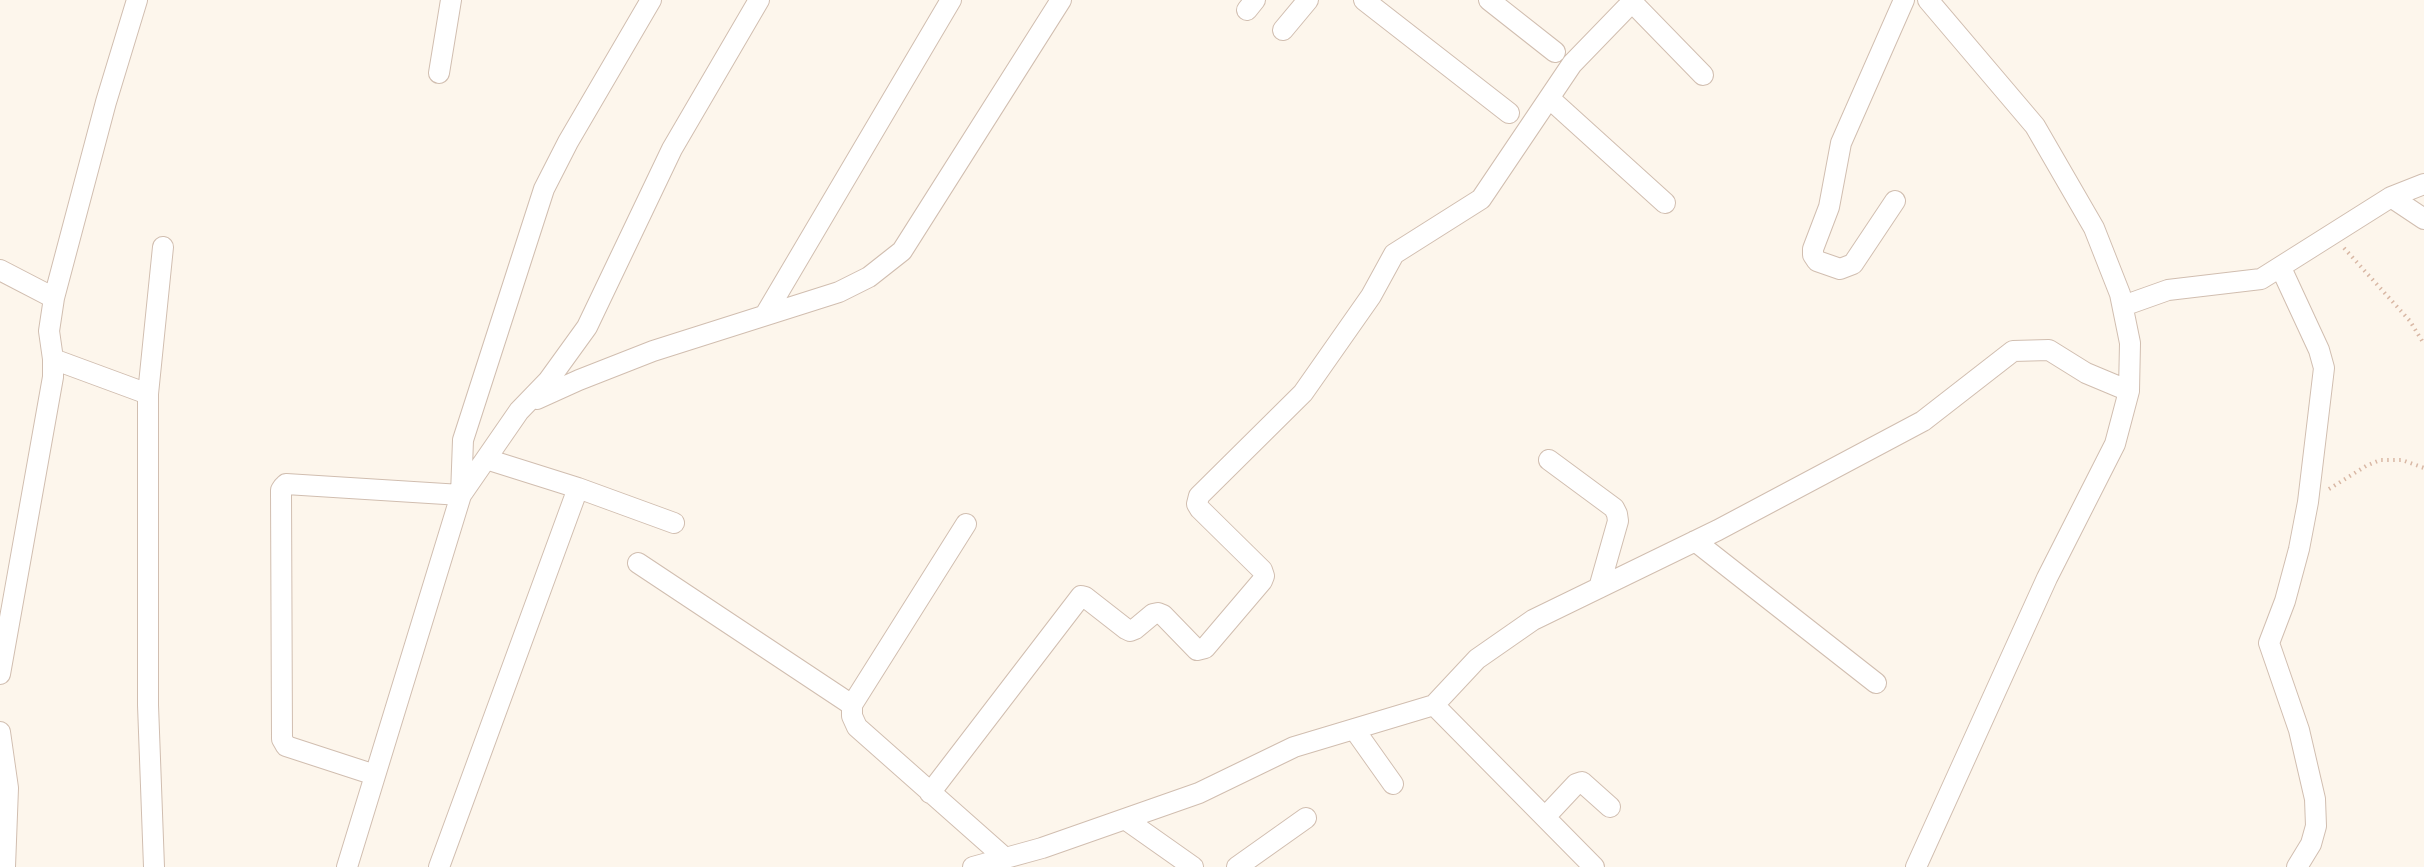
<!DOCTYPE html>
<style>
body{margin:0}
canvas{display:block;background:#fdf6ec}
</style>
<canvas width="2424" height="867"></canvas>
<script>
const context = document.querySelector('canvas').getContext('2d');
context.lineJoin = 'round';
const toPath = rows => new Path2D(rows.map(r => 'M' + r).join(''));
function trace(path, color, width, dash) { context.strokeStyle = color; context.lineWidth = width; context.lineCap = dash ? 'butt' : 'round'; context.setLineDash(dash || []); context.stroke(path); }
const minor = toPath([
 [1364,0,1509,113],
 [1489,0,1555,52],
 [1630,0,1703,75],
 [1247,10,1255,0],
 [1283,30,1308,0],
 [439,73,451,0],
 [1549,98,1665,203],
 [2391,197,2424,219],
 [1895,201,1853,264,1840,269,1817,261,1813,255,1813,249,1829,207,1841,143,1904,0],
 [2281,268,2319,350,2324,368,2308,502,2299,549,2285,601,2269,643,2299,730,2315,799,2316,826,2311,844,2297,867],
 [0,270,54,298],
 [2123,306,2168,290,2261,279,2391,197,2424,184],
 [765,315,951,0],
 [53,359,148,394],
 [537,399,579,380,653,351,839,292,869,277,902,251,1061,0],
 [486,459,578,488,674,523],
 [1549,460,1614,508,1617,514,1618,521,1599,588],
 [966,524,852,705,852,716,857,727,1005,858],
 [1695,541,1876,683],
 [638,563,852,705],
 [0,674,53,377,53,359,49,331,54,298,106,102,137,0],
 [1434,705,1594,867],
 [1354,729,1393,784],
 [0,732,8,788,5,867],
 [375,775,286,746,282,739,281,490,283,487,286,484,461,495,519,411,548,381,587,327,672,149,759,0],
 [930,793,1081,596,1085,597,1126,629,1130,631,1135,629,1153,614,1158,613,1163,615,1197,650,1205,648,1262,581,1264,576,1262,570,1200,509,1197,504,1199,496,1303,393,1371,296,1394,254,1481,199,1572,64,1632,2],
 [1546,816,1576,784,1582,782,1610,807],
 [1125,819,1193,867],
 [154,867,148,705,148,394,163,247],
 [347,867,461,495,463,440,544,189,568,142,651,0],
 [439,867,578,488],
 [973,867,1042,848,1199,793,1294,747,1434,705,1477,659,1533,620,1718,530,1923,421,2013,351,2049,350,2086,373,2129,391],
 [1237,867,1306,818],
 [1916,867,2047,578,2115,444,2129,391,2130,343,2120,294,2094,228,2035,126,1928,0]
]);
trace(minor, '#d1beb0', 22);
trace(toPath([
 [2344,248,2410,321,2424,344],
 [2329,489,2366,466,2380,460,2402,460,2424,468]
]), '#d9b8a5', 4, [1.5, 4.5]);
trace(minor, '#fff', 20);
</script>
